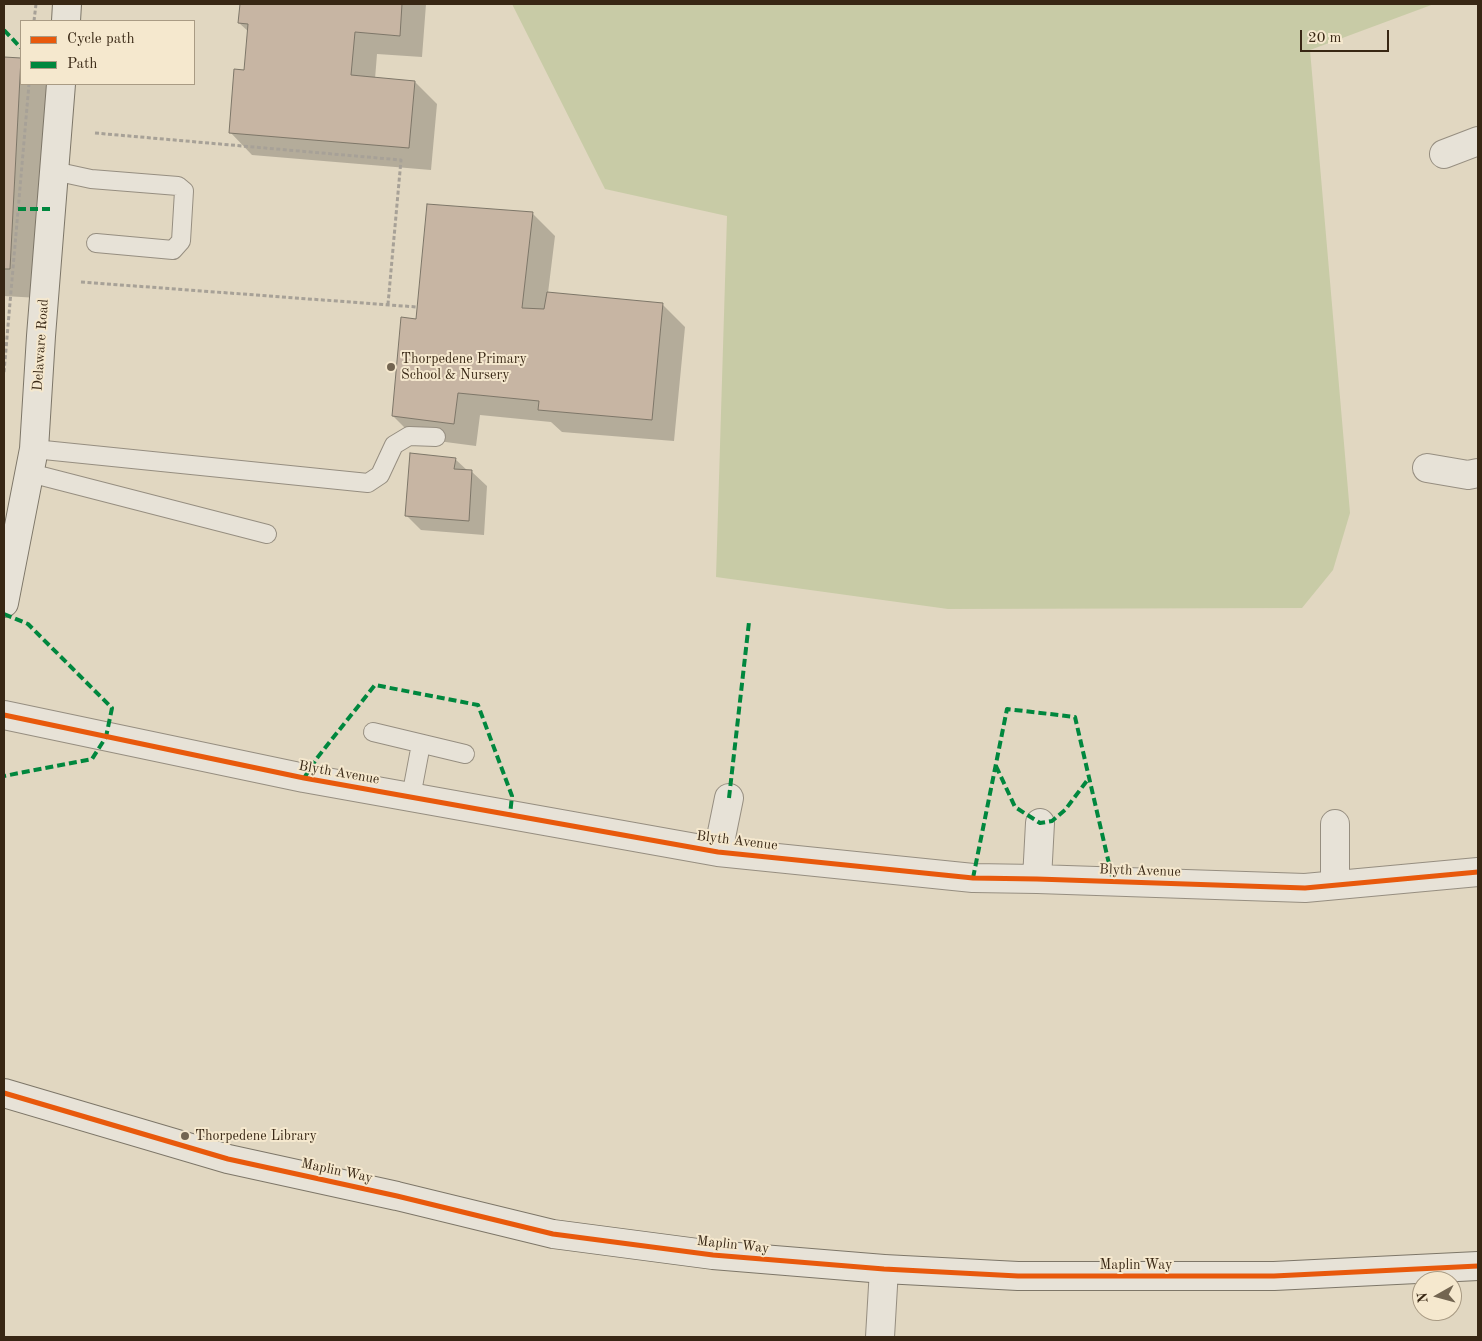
<!DOCTYPE html>
<style>
body{margin:0}
#map{position:relative;width:1482px;height:1341px;overflow:hidden;background:#e1d7c1;font-family:"Old Standard TT",serif}
canvas{display:block}
.frame{position:absolute;inset:0;border:5px solid #382714;pointer-events:none}
.legend{position:absolute;left:20px;top:20px;width:175px;height:65px;box-sizing:border-box;background:#f5e8ce;border:1px solid #a99b84;margin:0;padding:6px 9px;list-style:none;font-size:15px;color:#382714}
.legend li{display:flex;align-items:center;gap:10px;height:25px}
.legend b{width:25px;border:1px solid #a99b84}
.north{position:absolute;left:1412px;top:1271px;width:50px;height:50px;box-sizing:border-box;background:#f5e8ce;border:1px solid #a99b84;border-radius:50%;rotate:263deg;font-size:14px;font-weight:700;line-height:20px;text-align:center;color:#382714}
.north::after{content:'';display:block;margin:auto;width:18px;height:22px;background:#736551;clip-path:polygon(50% 0,100% 100%,50% 72%,0 100%)}
.scale{position:absolute;left:1300px;top:30px;width:89px;height:22px;box-sizing:border-box;border:2px solid #382714;border-top:0;padding-left:6px;font-size:15px;line-height:18px;white-space:nowrap;color:#382714;-webkit-text-stroke:4px #f5e8ce;paint-order:stroke}
</style>
<div id="map">
<canvas width="1482" height="1341"></canvas>
<div class="frame"></div>
<ul class="legend">
<li><b style="height:6px;background:#e8590c"></b>Cycle path</li>
<li><b style="height:6px;background:#00873e"></b>Path</li>
</ul>
<div class="north">N</div>
<div class="scale">20 m</div>
</div>
<script>
const context = document.querySelector('canvas').getContext('2d');
context.lineJoin = 'round';
function fillPath(path, color) { context.fillStyle = color; context.fill(path, 'evenodd'); }
const toPath = rows => new Path2D(rows.map(r => 'M' + r).join(''));
function trace(path, color, width, dash) { context.strokeStyle = color; context.lineWidth = width; context.lineCap = dash ? 'butt' : 'round'; context.setLineDash(dash || []); context.stroke(path); }
function label(font, color, halo, rows, align = 'center') {
  context.font = font + ' "Old Standard TT",serif'; context.lineWidth = 4; context.setLineDash([]); context.textBaseline = 'middle'; context.strokeStyle = halo; context.fillStyle = color; for (const [text, x, y, turn = 0] of rows) {
    context.save(); context.translate(x, y); context.rotate((+turn || 0) * Math.PI / 180); context.textAlign = isNaN(turn) ? turn : align; if (halo) context.strokeText(text, 0, 0); context.fillText(text, 0, 0); context.restore();
  }
}
fillPath(toPath([
 [512,4,1434,4,1310,50,1350,513,1333,570,1302,608,948,609,716,577,727,216,605,189]
]), '#c8cba6');
fillPath(toPath([
 [241,4,426,4,422,57,377,54,375,79,415,82,437,104,431,170,252,155,230,132,245,71,249,32,239,23],
 [4,59,21,60,21,84,45,84,50,89,39,298,4,296],
 [532,213,555,236,548,293,663,305,685,327,674,441,562,432,551,422,480,415,476,446,415,438,393,416,417,320],
 [455,459,468,471,472,472,487,486,484,535,421,530,406,515]
]), '#0003');
const building = toPath([
 [240,4,402,4,400,36,355,32,351,75,415,81,409,148,229,133,234,69,244,70,248,24,238,23,240,4],
 [4,57,21,58,10,269,4,269,4,57],
 [427,204,533,212,522,308,544,309,547,292,663,303,652,420,538,410,539,401,458,393,454,424,392,416,401,317,416,319,427,204],
 [410,453,456,458,454,469,472,470,469,521,405,516,410,453]
]);
fillPath(building, '#c7b5a3');
trace(building, '#7d7668', 1);
const lane = toPath([
 [54,171,91,179,178,186,184,191,181,241,173,250,96,243],
 [34,449,368,483,380,475,394,445,409,436,436,437],
 [30,473,267,534],
 [373,732,465,754],
 [411,797,421,744]
]);
const street = toPath([
 [1444,154,1478,141],
 [1427,468,1468,475,1478,473],
 [4,715,304,778,718,852,973,878,1037,879,1305,888,1478,872],
 [1335,824,1335,885],
 [718,852,729,798],
 [1037,879,1040,823],
 [880,1337,884,1269]
]);
const secondary = toPath([
 [66,21,67,4],
 [4,603,34,449,41,336,61,84],
 [4,1093,228,1159,397,1196,553,1234,713,1255,884,1269,1018,1276,1274,1276,1478,1266]
]);
trace(lane, '#968e80', 20);
trace(street, '#968e80', 30);
trace(secondary, '#7d7668', 30);
trace(toPath([
 [34,21,36,4],
 [95,133,401,160,388,304],
 [81,282,417,307],
 [4,372,29,84]
]), '#a7a197', 3, [4, 2.5]);
trace(lane, '#e7e2d7', 18);
trace(street, '#e7e2d7', 28);
trace(secondary, '#e7e2d7', 28);
trace(toPath([
 [4,30,21,48],
 [18,209,51,209],
 [4,614,28,624,112,708,106,737,92,759,4,776],
 [996,766,1015,807,1040,823,1052,821,1065,810,1089,778],
 [304,778,317,758,375,685,478,705,512,796,510,815],
 [729,798,749,622],
 [973,878,1007,709,1075,717,1113,881]
]), '#00873e', 4, [8, 4]);
trace(toPath([
 [4,715,304,778,718,852,973,878,1037,879,1305,888,1478,872],
 [4,1093,228,1159,397,1196,553,1234,713,1255,884,1269,1018,1276,1274,1276,1478,1266]
]), '#e8590c', 5);
for (const [x, y, r, color] of [
 [391,367,5,"#736551"],
 [185,1136,5,"#736551"]
]) { const dot = new Path2D(); dot.arc(x, y, r, 0, 2 * Math.PI); context.fillStyle = color; context.fill(dot); trace(dot, '#f5e8ce', 2); }
label('14px', '#382714', '#f5e8ce', [
 ["Delaware Road",41,345,-86],
 ["Blyth Avenue",339,773,10],
 ["Blyth Avenue",737,841,7],
 ["Blyth Avenue",1140,871,2],
 ["Maplin Way",337,1171,12],
 ["Maplin Way",733,1245,6],
 ["Maplin Way",1136,1265]
]);
label('14px', '#382714', '#f5e8ce', [
 ["Thorpedene Primary",401,359],
 ["School & Nursery",401,375],
 ["Thorpedene Library",195,1136]
], 'left');
</script>
